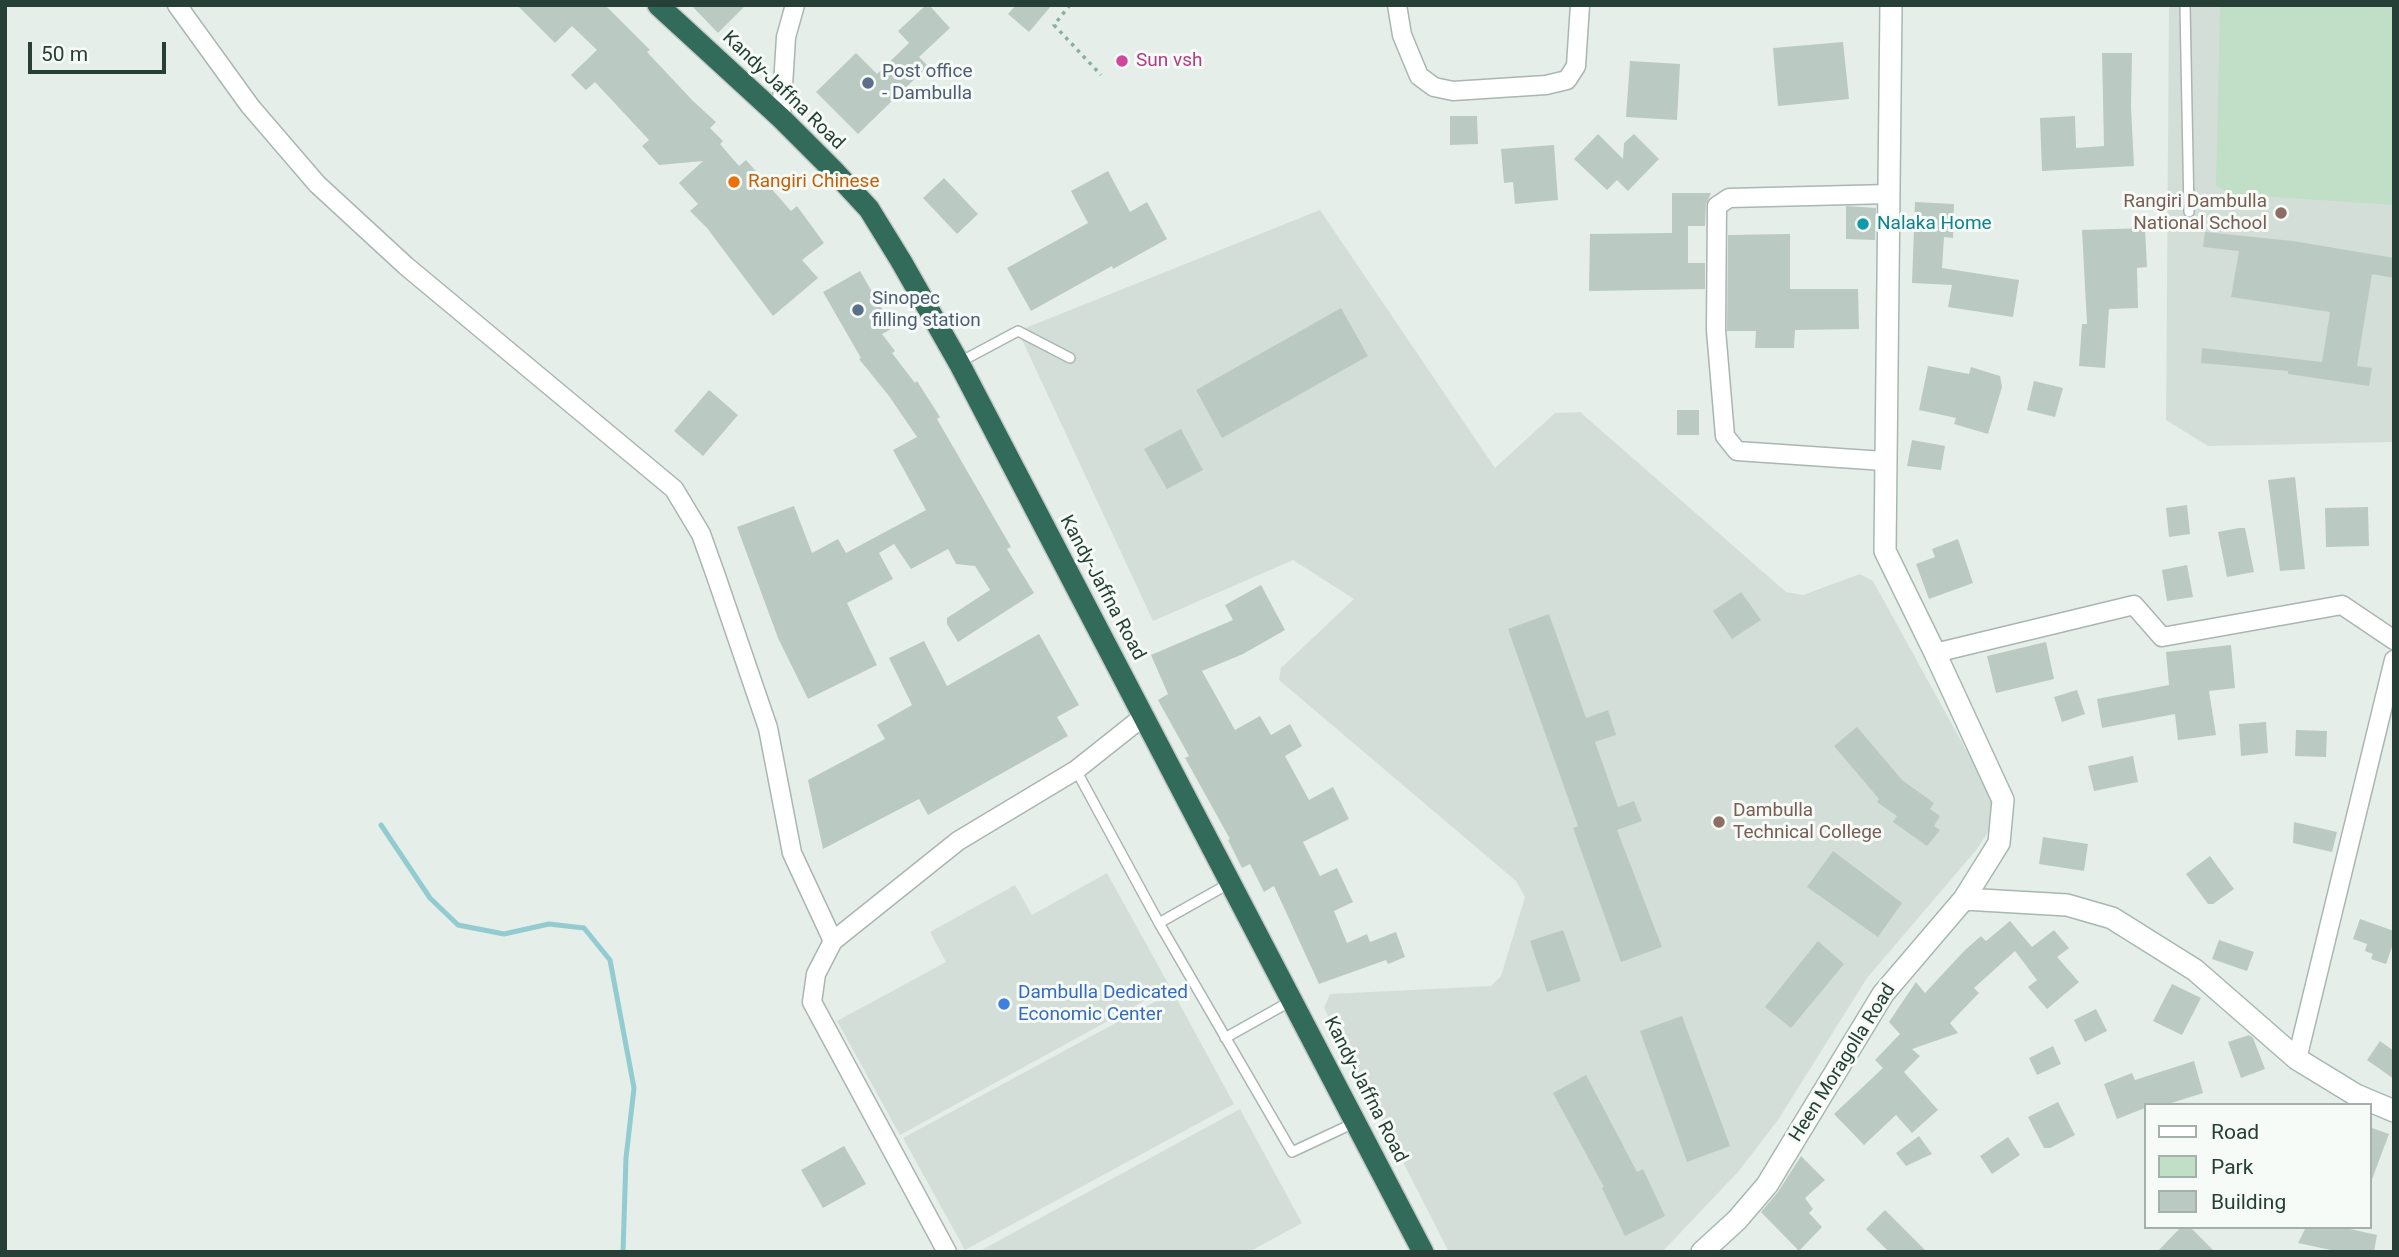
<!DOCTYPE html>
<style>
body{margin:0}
#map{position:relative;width:2399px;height:1257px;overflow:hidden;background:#e6eeea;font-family:Roboto,sans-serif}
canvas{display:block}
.frame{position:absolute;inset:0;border:7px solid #264037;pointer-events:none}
.legend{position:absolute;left:2144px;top:1103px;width:228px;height:126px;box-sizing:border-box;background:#f7fbf8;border:2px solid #a3b0ab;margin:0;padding:9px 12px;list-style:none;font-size:21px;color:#264037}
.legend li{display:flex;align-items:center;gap:14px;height:35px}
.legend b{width:35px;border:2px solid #a3b0ab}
.scale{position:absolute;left:28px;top:42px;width:138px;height:32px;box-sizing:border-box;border:4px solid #264037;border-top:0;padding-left:9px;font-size:21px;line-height:24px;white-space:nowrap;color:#264037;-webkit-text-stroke:5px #f7fbf8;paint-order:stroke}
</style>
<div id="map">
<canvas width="2399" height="1257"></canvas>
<div class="frame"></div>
<ul class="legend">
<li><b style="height:9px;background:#fff"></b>Road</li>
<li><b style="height:19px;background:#c1dec6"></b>Park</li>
<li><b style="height:19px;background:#bbc9c3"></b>Building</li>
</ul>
<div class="scale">50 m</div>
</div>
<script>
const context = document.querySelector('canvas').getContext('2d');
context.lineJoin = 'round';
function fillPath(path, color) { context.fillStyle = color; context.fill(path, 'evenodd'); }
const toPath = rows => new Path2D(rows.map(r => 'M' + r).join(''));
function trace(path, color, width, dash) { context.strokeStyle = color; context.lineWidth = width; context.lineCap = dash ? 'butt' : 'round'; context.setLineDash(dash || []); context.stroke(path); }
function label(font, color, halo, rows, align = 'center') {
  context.font = font + ' Roboto,sans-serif'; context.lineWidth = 6; context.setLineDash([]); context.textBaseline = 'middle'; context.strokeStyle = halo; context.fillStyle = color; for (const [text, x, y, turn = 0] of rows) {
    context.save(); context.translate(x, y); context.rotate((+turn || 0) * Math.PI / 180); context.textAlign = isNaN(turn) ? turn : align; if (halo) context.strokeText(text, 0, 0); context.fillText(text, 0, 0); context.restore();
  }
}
fillPath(toPath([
 [2169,5,2394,5,2394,442,2208,446,2166,420],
 [1320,210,1495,468,1555,413,1580,412,1786,592,1803,595,1860,574,1873,581,1986,786,1994,811,1988,832,1977,849,1867,978,1778,1120,1738,1172,1662,1252,1449,1252,1324,1008,1330,994,1491,986,1501,976,1525,897,1516,881,1279,680,1281,668,1354,599,1293,560,1153,621,1018,331],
 [1107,873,1170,987,900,1135,837,1021,946,962,930,932,1015,885,1032,915],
 [1173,992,1234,1104,965,1250,903,1138],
 [1240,1109,1302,1223,1249,1252,978,1252]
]), '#d4ded9');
fillPath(toPath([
 [2220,5,2394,5,2394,205,2231,194,2216,186]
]), '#c1dec6');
trace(toPath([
 [381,825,430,898,458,925,504,934,549,924,584,928,610,960,634,1088,626,1158,623,1252]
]), '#92cbd0', 5);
fillPath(toPath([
 [517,5,605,5,650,50,647,52,693,101,716,122,710,128,723,141,720,144,739,166,746,160,791,211,797,206,824,243,802,260,818,278,773,316,707,228,690,211,698,204,679,183,703,161,659,165,642,146,649,140,595,82,586,90,571,75,597,50,572,26,555,43],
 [691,5,746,5,718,33],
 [926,5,929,5,950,28,919,57,928,66,858,134,816,92,856,53,877,74,909,43,898,31],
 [1016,5,1052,5,1029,32,1008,14],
 [1843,42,1849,99,1778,106,1773,48],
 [2102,53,2132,53,2131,107,2134,166,2042,171,2040,118,2075,116,2076,148,2104,146],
 [1630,61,1680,64,1677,120,1626,117],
 [1450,116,1477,116,1478,144,1450,145],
 [1598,134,1623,159,1624,143,1634,134,1659,159,1628,191,1617,180,1607,190,1574,159],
 [1554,145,1558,200,1515,204,1513,182,1504,183,1501,149],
 [1108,171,1130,212,1147,202,1167,239,1113,269,1112,266,1031,311,1007,268,1088,223,1071,191],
 [944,178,978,214,957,234,923,198],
 [1672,193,1711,193,1706,205,1705,226,1688,226,1688,263,1705,263,1705,289,1589,291,1590,234,1672,233],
 [1915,202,1954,204,1953,238,1944,237,1942,268,2019,280,2013,317,1948,307,1952,285,1912,283],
 [1846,206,1876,208,1875,240,1846,239],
 [2145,228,2147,267,2137,268,2138,308,2109,309,2105,368,2079,366,2082,324,2087,324,2082,230],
 [2205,232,2293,241,2394,258,2394,278,2372,274,2357,366,2372,368,2369,386,2288,374,2288,371,2201,363,2202,348,2322,362,2330,312,2231,297,2239,251,2203,247],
 [1790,234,1790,289,1858,289,1859,329,1795,330,1794,348,1755,348,1756,331,1727,331,1728,235],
 [860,271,893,328,882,334,895,351,892,353,915,383,917,381,940,417,937,419,1011,547,1007,549,1034,593,958,642,947,624,947,618,990,590,975,566,956,564,948,549,911,569,894,544,879,553,893,579,847,603,877,665,808,699,778,638,737,527,794,506,812,553,838,539,846,553,926,510,893,450,917,437,889,396,859,359,861,358,823,292],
 [1341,308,1368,356,1222,438,1196,390],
 [1928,366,1969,374,1971,367,2000,376,2002,387,1988,434,1954,424,1956,418,1919,410],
 [2034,381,2063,388,2055,417,2027,410],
 [709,390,738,415,703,456,674,431],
 [1677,410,1699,410,1699,435,1677,435],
 [1181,429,1203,470,1167,489,1144,449],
 [1912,440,1945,446,1941,470,1907,466],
 [2295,477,2305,569,2280,571,2268,480],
 [2187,505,2190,534,2169,537,2166,508],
 [2368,507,2369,546,2326,547,2325,508],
 [2239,528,2245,528,2254,572,2227,577,2218,532],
 [1958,539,1973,583,1929,599,1916,564,1935,557,1932,549],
 [2187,565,2193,597,2167,601,2162,570],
 [1261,585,1285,630,1243,654,1202,671,1235,730,1260,716,1271,735,1290,724,1302,746,1285,756,1309,800,1333,787,1349,819,1303,842,1320,876,1337,868,1353,902,1334,911,1347,943,1367,934,1370,942,1396,932,1405,957,1388,964,1386,960,1319,984,1274,886,1264,892,1250,864,1242,868,1228,840,1230,839,1185,758,1189,756,1158,700,1168,694,1151,655,1233,620,1225,605],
 [1741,592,1761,620,1732,639,1713,611],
 [1549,614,1586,718,1608,710,1616,735,1595,742,1618,807,1634,801,1642,821,1617,830,1662,947,1621,962,1573,828,1578,826,1508,629],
 [1039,634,1079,705,1057,717,1068,736,928,815,919,799,823,849,808,780,885,739,877,725,912,705,889,658,924,641,947,686],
 [2046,642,2054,679,1996,693,1987,656],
 [2231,645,2235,688,2209,691,2216,735,2178,740,2175,714,2102,728,2097,699,2169,685,2166,652],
 [2077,690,2085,714,2062,722,2054,697],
 [2266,722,2268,753,2241,756,2239,724],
 [1857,727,1902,780,1934,803,1930,809,1940,816,1934,826,1940,830,1927,846,1893,822,1897,816,1877,802,1879,799,1834,746],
 [2296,730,2327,731,2326,757,2295,756],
 [2133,756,2138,782,2094,791,2088,766],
 [2294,822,2337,832,2332,852,2293,843],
 [2043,837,2088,844,2084,871,2039,864],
 [1833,851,1902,903,1878,937,1807,887],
 [2210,856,2234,889,2213,904,2208,904,2186,874],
 [2360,919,2394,931,2394,941,2386,964,2371,959,2373,954,2365,951,2367,944,2353,939],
 [2010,921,2032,947,2054,930,2069,948,2057,957,2079,982,2047,1009,2028,987,2037,980,2015,951,1974,988,1979,993,1950,1023,1958,1033,1912,1049,1920,1056,1904,1072,1938,1110,1912,1133,1896,1115,1864,1145,1834,1114,1883,1068,1875,1060,1900,1034,1889,1022,1916,982,1925,993,1965,950,1981,936,1986,941],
 [1563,930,1581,981,1547,992,1530,941],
 [2219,940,2254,952,2247,971,2212,959],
 [1818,941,1844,964,1791,1028,1765,1007],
 [2172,984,2201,998,2182,1035,2153,1021],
 [2096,1009,2107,1031,2085,1042,2074,1020],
 [1682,1016,1730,1146,1687,1162,1640,1031],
 [2249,1035,2253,1038,2265,1069,2241,1078,2228,1042],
 [2380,1041,2394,1051,2394,1079,2367,1060],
 [2053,1046,2061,1064,2037,1075,2029,1058],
 [2194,1061,2203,1093,2165,1105,2145,1105,2145,1108,2117,1119,2104,1084,2132,1073,2135,1080],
 [1586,1075,1637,1172,1643,1169,1665,1216,1625,1236,1602,1188,1604,1187,1553,1093],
 [2058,1102,2075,1135,2050,1148,2044,1148,2028,1117],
 [2369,1127,2389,1134,2371,1182,2369,1182],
 [1919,1136,1932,1154,1906,1166,1896,1153],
 [2008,1137,2020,1155,1992,1174,1980,1156],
 [844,1146,866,1184,823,1208,801,1170],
 [1801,1156,1825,1180,1805,1198,1813,1209,1809,1213,1822,1227,1799,1251,1761,1212,1778,1192],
 [1885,1210,1927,1252,1889,1252,1866,1229],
 [2181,1227,2190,1227,2215,1252,2157,1252],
 [2306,1227,2341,1227,2377,1235,2374,1252,2340,1252,2298,1243]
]), '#bbc9c3');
const lane = toPath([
 [2185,5,2189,212],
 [960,362,1018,331,1070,358],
 [1076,770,1159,923,1292,1152,1354,1123],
 [1159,923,1230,883],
 [1225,1038,1291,1001]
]);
const street = toPath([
 [177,5,250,106,317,184,406,266,674,489,701,534,716,576,768,728,792,853,833,941,816,974,812,1002,947,1252],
 [1397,5,1402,35,1419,76,1434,87,1453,91,1546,85,1567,80,1576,66,1580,5],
 [781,118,786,37,795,5],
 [1884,461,1737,451,1725,436,1716,330,1717,206,1729,198,1890,194],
 [1935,653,2134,605,2162,637,2342,605,2394,640],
 [833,941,958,841,1076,770,1144,716],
 [2297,1059,2394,660]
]);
const secondary = toPath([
 [1891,5,1885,551,1935,653,2003,800,1999,843,1964,899],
 [1702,1252,1737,1220,1767,1185,1883,994,1964,899,2067,905,2112,918,2195,970,2297,1059,2356,1095,2394,1111]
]);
const highway = toPath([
 [658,5,781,118,832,169,869,209,901,261,959,363,1423,1252]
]);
trace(lane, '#a9b6b1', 12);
trace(street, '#a9b6b1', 21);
trace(secondary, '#a5b9b1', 24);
trace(highway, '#c2cac7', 24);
trace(toPath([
 [1070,5,1054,25,1101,75]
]), '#88b0a0', 3.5, [3.5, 5]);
trace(lane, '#fff', 9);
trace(street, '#fff', 18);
trace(secondary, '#fff', 21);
trace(highway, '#336b5b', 21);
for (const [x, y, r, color] of [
 [1122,61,7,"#d1479c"],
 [868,83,7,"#5c6f8a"],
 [734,182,7,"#e8710a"],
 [2281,213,7,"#8d6e63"],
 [1863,224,7,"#0f9aa8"],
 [858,310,7,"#5c6f8a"],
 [1719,822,7,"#8d6e63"],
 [1004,1004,7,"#3f7fe0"]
]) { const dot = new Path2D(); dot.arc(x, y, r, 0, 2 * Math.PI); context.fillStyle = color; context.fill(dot); trace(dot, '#f7fbf8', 2.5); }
label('19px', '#b23c85', '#f7fbf8', [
 ["Sun vsh",1136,61]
], 'left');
label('19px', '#4e5e75', '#f7fbf8', [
 ["Post office",882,72],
 ["- Dambulla",882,94],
 ["Sinopec",872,299],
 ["filling station",872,321]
], 'left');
label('19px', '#264037', '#f7fbf8', [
 ["Kandy-Jaffna Road",783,91,44],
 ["Kandy-Jaffna Road",1102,588,62],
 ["Heen Moragolla Road",1843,1063,-58],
 ["Kandy-Jaffna Road",1365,1090,63]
]);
label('19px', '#c56008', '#f7fbf8', [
 ["Rangiri Chinese",748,182]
], 'left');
label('19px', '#785e54', '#f7fbf8', [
 ["Rangiri Dambulla",2267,202],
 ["National School",2267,224],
 ["Dambulla",1733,811,"left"],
 ["Technical College",1733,833,"left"]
], 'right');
label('19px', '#0d838f', '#f7fbf8', [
 ["Nalaka Home",1877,224]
], 'left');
label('19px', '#366cbe', '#f7fbf8', [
 ["Dambulla Dedicated",1018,993],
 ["Economic Center",1018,1015]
], 'left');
</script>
